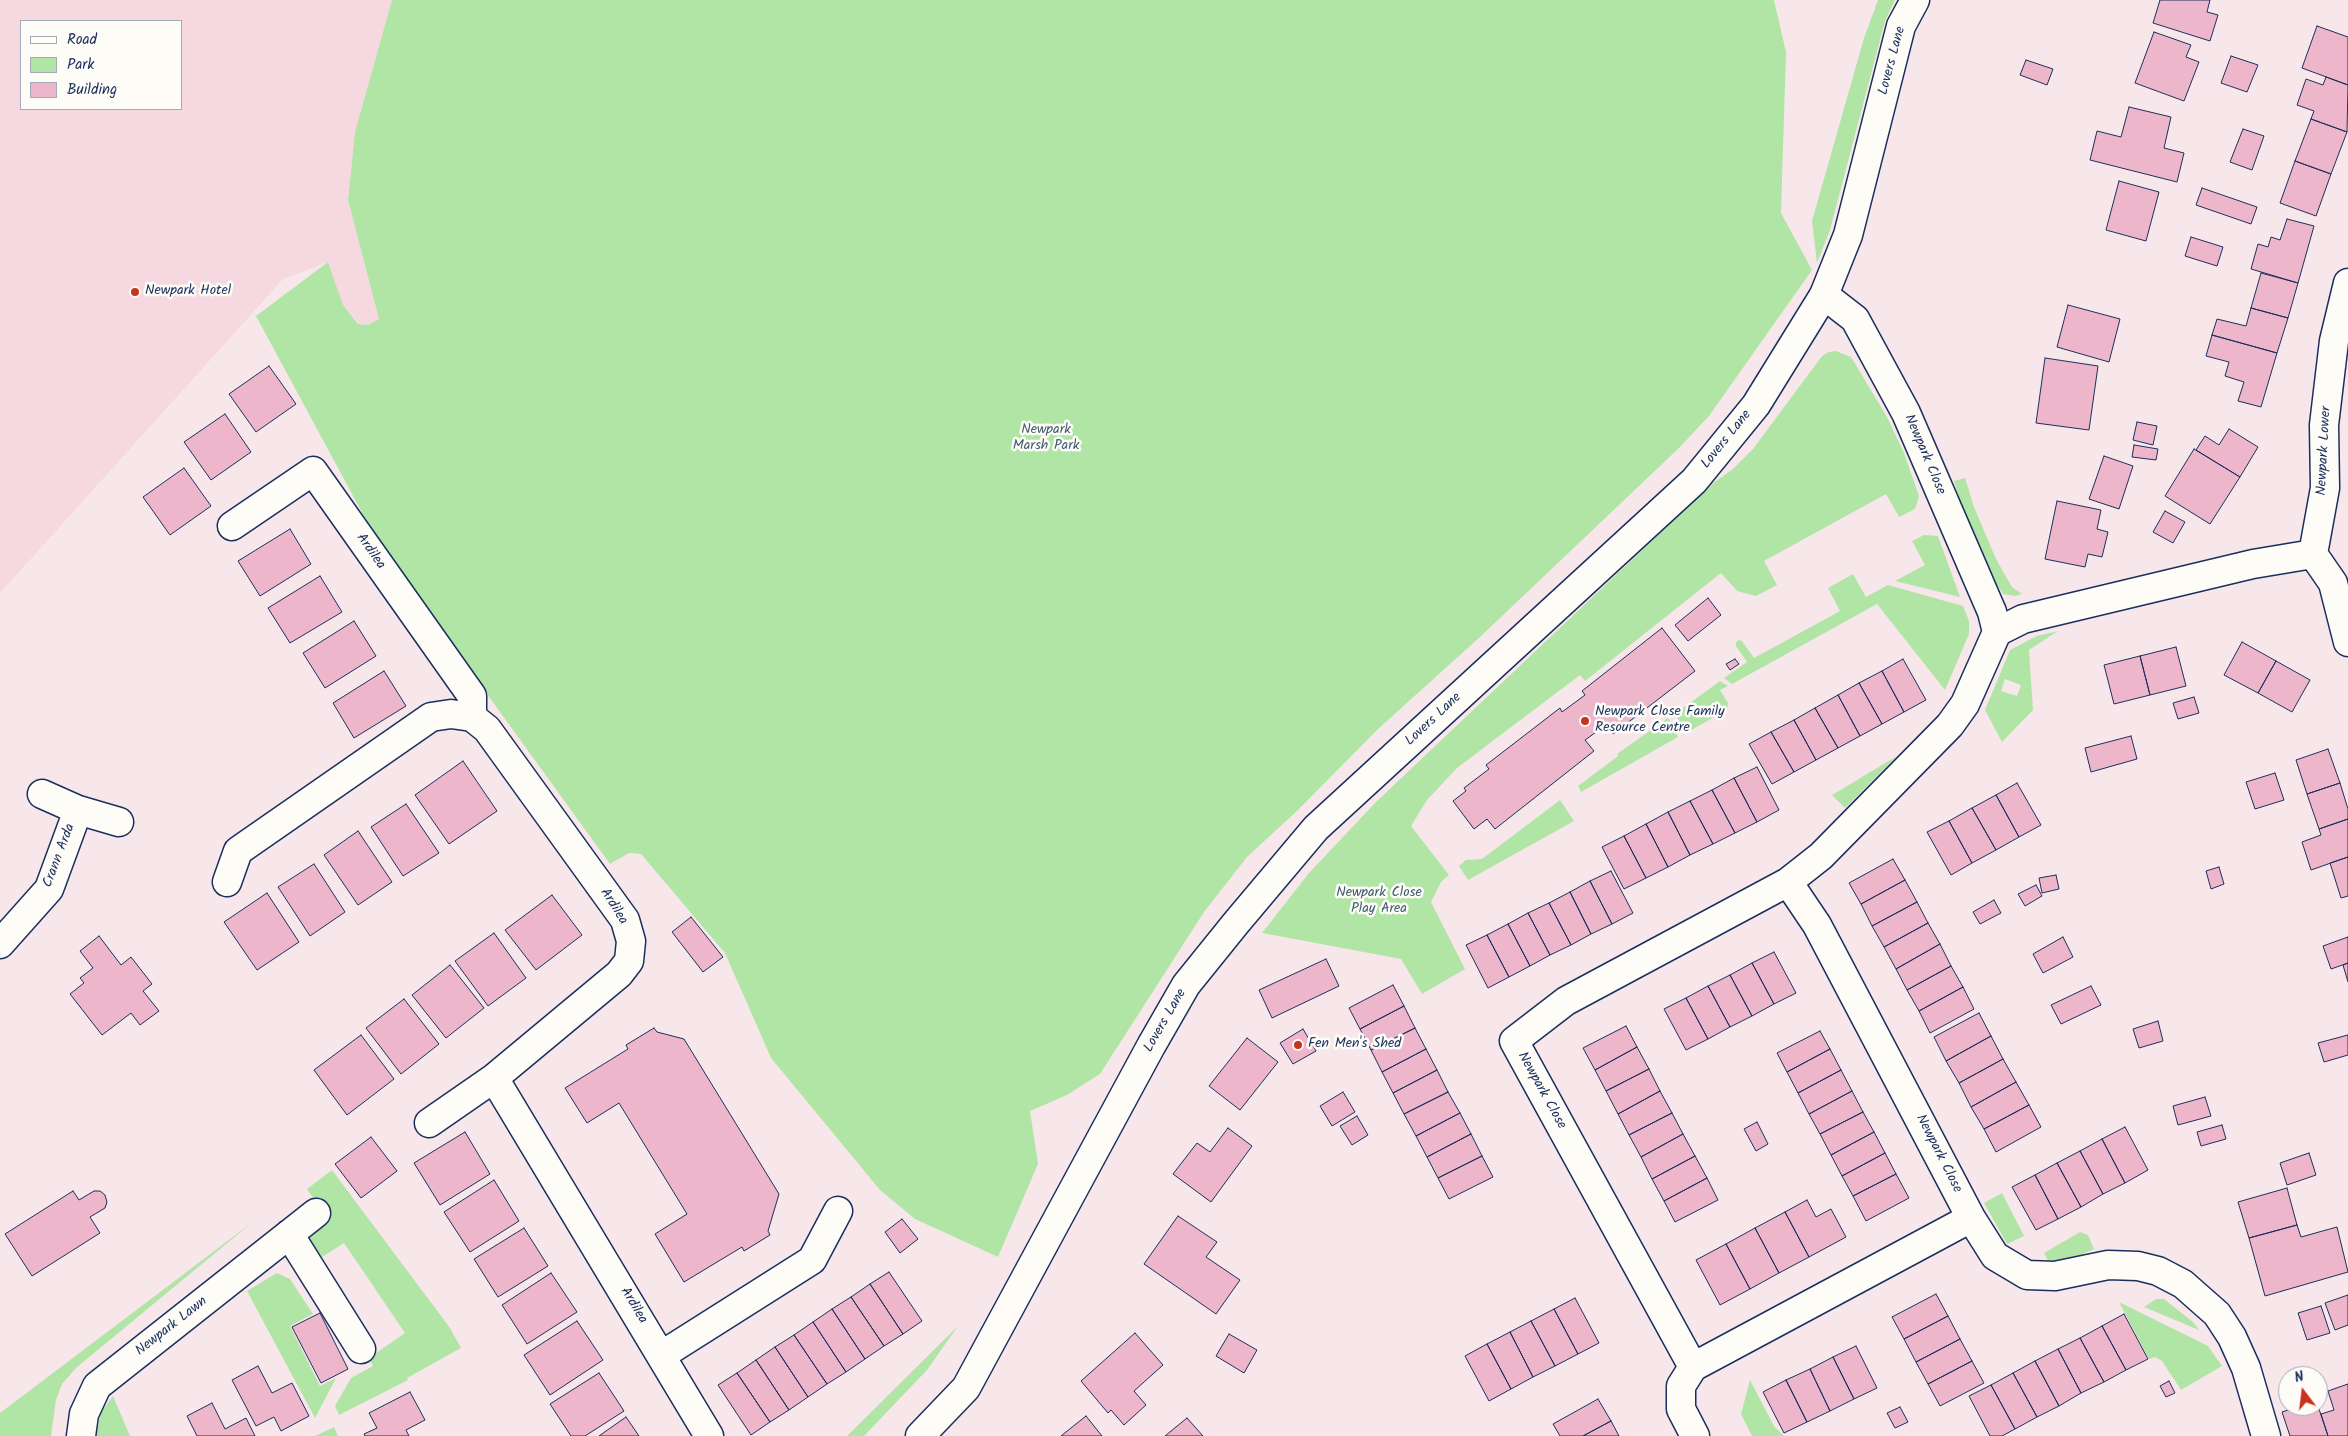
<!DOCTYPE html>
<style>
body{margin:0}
#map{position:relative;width:2348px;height:1436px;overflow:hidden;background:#f8e7ea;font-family:Kalam,sans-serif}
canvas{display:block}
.legend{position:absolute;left:20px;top:20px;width:162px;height:90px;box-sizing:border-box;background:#fdfcf7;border:1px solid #a3aaba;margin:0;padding:6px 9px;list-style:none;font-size:15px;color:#1b2f5e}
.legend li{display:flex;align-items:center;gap:10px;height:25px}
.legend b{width:25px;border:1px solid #a3aaba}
.north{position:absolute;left:2278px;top:1366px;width:50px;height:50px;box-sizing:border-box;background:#fdfcf7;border:1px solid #a3aaba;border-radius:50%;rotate:345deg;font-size:14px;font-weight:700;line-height:20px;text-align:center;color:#1b2f5e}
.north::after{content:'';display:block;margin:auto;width:18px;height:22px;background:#c8321e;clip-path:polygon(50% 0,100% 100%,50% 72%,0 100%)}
</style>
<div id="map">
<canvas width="2348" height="1436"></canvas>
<ul class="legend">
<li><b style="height:6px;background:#fdfcf7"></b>Road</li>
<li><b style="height:14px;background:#b1e5a6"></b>Park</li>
<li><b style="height:14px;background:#eeb6ca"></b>Building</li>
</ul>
<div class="north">N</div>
</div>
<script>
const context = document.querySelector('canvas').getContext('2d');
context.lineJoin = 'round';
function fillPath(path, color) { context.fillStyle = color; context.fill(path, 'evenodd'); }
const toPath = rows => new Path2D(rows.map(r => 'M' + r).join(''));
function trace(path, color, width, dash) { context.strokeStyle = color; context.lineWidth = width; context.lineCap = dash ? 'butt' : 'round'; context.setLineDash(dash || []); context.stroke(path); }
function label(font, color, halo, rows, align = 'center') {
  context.font = font + ' Kalam,sans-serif'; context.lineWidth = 5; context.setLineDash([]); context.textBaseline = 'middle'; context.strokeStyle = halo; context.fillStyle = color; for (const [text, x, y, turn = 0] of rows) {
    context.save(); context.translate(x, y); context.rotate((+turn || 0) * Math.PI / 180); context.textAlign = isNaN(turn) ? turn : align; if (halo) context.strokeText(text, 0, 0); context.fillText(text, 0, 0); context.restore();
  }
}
fillPath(toPath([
 [0,0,392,0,355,132,348,200,379,319,368,325,359,324,343,305,328,262,283,279,0,593],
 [21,21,181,21,181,109,21,109]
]), '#f5d8e0');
fillPath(toPath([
 [392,0,1774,0,1786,52,1781,213,1812,270,1709,416,1679,448,1480,637,1378,729,1298,810,1247,857,1204,912,1100,1074,1067,1095,1030,1111,1038,1164,998,1257,915,1219,880,1190,771,1058,725,953,641,854,629,853,610,864,466,665,365,518,256,316,328,262,343,305,358,324,368,325,379,319,348,200,355,132],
 [1878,0,1895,0,1885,21,1830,230,1817,263,1812,221,1864,38],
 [1836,351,1851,357,1887,417,1904,453,1919,496,1915,509,1899,517,1886,494,1764,561,1777,585,1756,596,1737,591,1721,573,1585,681,1580,675,1457,768,1427,800,1411,826,1449,875,1441,882,1431,902,1465,969,1422,994,1401,959,1262,933,1309,873,1376,802,1713,483,1733,469,1753,449,1822,356,1829,352],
 [1965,478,1974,507,1996,559,2012,587,2022,594,2015,596,2003,594,1987,569,1963,512,1954,481],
 [1924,535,1938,536,1960,597,1895,581,1925,565,1912,541],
 [1853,574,1866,597,1888,585,1963,606,1969,621,1969,634,1945,690,1877,604,1732,684,1724,678,1747,662,1736,646,1736,642,1739,640,1742,641,1754,658,1840,611,1828,588],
 [2058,631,2029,650,2033,710,2002,742,1985,710,2010,650,2037,636],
 [2005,679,2021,685,2017,696,2001,691],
 [1720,681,1728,686,1720,690,1728,703,1727,710,1686,733,1675,714],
 [1668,718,1678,737,1581,792,1578,786,1618,756,1617,754],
 [1897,756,1845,808,1832,795],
 [1560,800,1574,821,1468,880,1459,866,1466,860,1482,859],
 [332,1170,450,1328,461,1348,407,1378,408,1380,339,1415,335,1406,351,1378,373,1366,369,1358,405,1333,344,1243,322,1257,306,1234,328,1220,307,1189],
 [2002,1193,2024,1236,2007,1244,1984,1203],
 [254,1221,76,1368,62,1384,56,1400,51,1436,0,1436,0,1413],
 [2080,1232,2088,1235,2094,1249,2065,1262,2050,1265,2044,1253],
 [277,1273,290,1279,313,1314,290,1326,320,1386,336,1378,315,1418,247,1291],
 [2156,1299,2164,1299,2193,1322,2199,1330,2144,1307],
 [2119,1302,2208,1346,2222,1366,2181,1390,2162,1361,2155,1357,2149,1359],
 [958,1326,927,1370,864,1436,847,1436],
 [1750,1380,1774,1426,1784,1436,1752,1436,1741,1414],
 [113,1396,130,1436,96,1436,101,1412],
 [334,1427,338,1436,315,1436]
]), '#b1e5a6');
const building = toPath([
 [2160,0,2210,0,2207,12,2218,15,2210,41,2153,23,2160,0],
 [2317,26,2348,37,2348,85,2302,68,2317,26],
 [2154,32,2191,45,2186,57,2199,62,2184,101,2135,83,2154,32],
 [2231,56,2258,65,2247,92,2221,83,2231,56],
 [2026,60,2053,69,2047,85,2020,75,2026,60],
 [2326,77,2348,85,2347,132,2311,119,2314,111,2297,105,2306,79,2323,85,2326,77],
 [2129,107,2171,117,2164,148,2184,153,2177,182,2090,160,2097,131,2121,137,2129,107],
 [2311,119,2347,132,2331,174,2295,161,2311,119],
 [2243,129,2264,136,2252,170,2230,162,2243,129],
 [2295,161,2331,174,2316,216,2280,203,2295,161],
 [2119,181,2159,192,2146,241,2106,230,2119,181],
 [2202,188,2257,207,2251,224,2196,205,2202,188],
 [2287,219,2314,226,2298,283,2251,269,2258,244,2268,247,2271,237,2280,240,2287,219],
 [2191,237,2223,247,2217,266,2185,256,2191,237],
 [2261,273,2298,283,2288,318,2251,308,2261,273],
 [2068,305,2120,319,2109,362,2057,347,2068,305],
 [2251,308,2288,318,2277,353,2212,335,2217,319,2246,326,2251,308],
 [2212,335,2277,353,2261,407,2238,401,2244,382,2225,376,2229,362,2206,356,2212,335],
 [2045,358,2098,366,2089,430,2036,423,2045,358],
 [269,366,296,404,256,432,229,394,269,366],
 [225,414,251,452,211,480,184,442,225,414],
 [2137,422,2157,426,2153,445,2133,440,2137,422],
 [2229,429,2258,447,2240,477,2196,450,2205,436,2219,445,2229,429],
 [2134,445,2158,449,2156,460,2132,457,2134,445],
 [2194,449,2240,477,2210,524,2165,496,2194,449],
 [2104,456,2133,466,2119,509,2089,499,2104,456],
 [184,468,211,506,170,535,143,497,184,468],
 [2057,501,2101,510,2097,529,2108,532,2102,557,2088,554,2085,567,2045,559,2057,501],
 [2165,511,2185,522,2173,543,2153,532,2165,511],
 [290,529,311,564,260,596,238,561,290,529],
 [320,576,342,612,290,643,268,608,320,576],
 [1708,598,1721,615,1688,641,1675,625,1708,598],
 [354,621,376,656,325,688,303,653,354,621],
 [1662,628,1695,671,1613,734,1606,725,1585,740,1594,751,1495,829,1487,819,1474,829,1453,801,1466,791,1464,788,1489,769,1486,765,1560,708,1562,712,1585,695,1582,691,1662,628],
 [2242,642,2276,661,2258,693,2224,675,2242,642],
 [2176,647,2186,686,2150,695,2140,656,2176,647],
 [2140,656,2150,695,2114,704,2104,665,2140,656],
 [1735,659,1739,664,1730,670,1726,664,1735,659],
 [1903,659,1926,700,1904,712,1882,671,1903,659],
 [2276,661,2310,680,2292,712,2258,693,2276,661],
 [384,671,406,706,354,738,333,703,384,671],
 [1882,671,1904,712,1882,724,1859,683,1882,671],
 [1859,683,1882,724,1860,736,1838,695,1859,683],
 [1838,695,1860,736,1838,748,1815,708,1838,695],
 [2194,697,2199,713,2178,719,2173,703,2194,697],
 [1815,708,1838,748,1816,760,1794,720,1815,708],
 [1794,720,1816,760,1794,772,1771,732,1794,720],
 [1771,732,1794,772,1772,784,1749,744,1771,732],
 [2131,736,2137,759,2091,772,2085,748,2131,736],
 [2328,749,2340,783,2307,794,2296,760,2328,749],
 [463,761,497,811,449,844,415,795,463,761],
 [1757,767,1779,810,1757,822,1734,778,1757,767],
 [2275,773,2284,800,2255,809,2246,782,2275,773],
 [1734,778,1757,822,1735,833,1712,790,1734,778],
 [2017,783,2041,825,2019,837,1996,795,2017,783],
 [2340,783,2348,809,2348,819,2319,829,2307,794,2340,783],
 [1712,790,1735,833,1713,844,1690,801,1712,790],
 [1996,795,2019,837,1996,850,1972,808,1996,795],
 [1690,801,1713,844,1690,855,1668,812,1690,801],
 [406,804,439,853,403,876,371,827,406,804],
 [1972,808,1996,850,1972,863,1949,821,1972,808],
 [1668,812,1690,855,1668,867,1646,824,1668,812],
 [2348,819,2348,857,2311,870,2302,842,2321,835,2319,829,2348,819],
 [1949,821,1972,863,1951,875,1927,832,1949,821],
 [1646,824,1668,867,1646,878,1624,836,1646,824],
 [358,831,392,882,358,905,324,855,358,831],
 [1624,836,1646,878,1624,889,1602,847,1624,836],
 [2348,857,2348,896,2341,898,2330,863,2348,857],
 [1893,859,1905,880,1861,904,1849,883,1893,859],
 [314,864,345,912,310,936,278,887,314,864],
 [2219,867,2224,884,2211,889,2206,871,2219,867],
 [1611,871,1633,913,1612,924,1590,881,1611,871],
 [2056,875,2059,889,2042,893,2039,878,2056,875],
 [1905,880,1917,902,1872,926,1861,904,1905,880],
 [1590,881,1612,924,1591,934,1570,892,1590,881],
 [2036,885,2042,896,2025,906,2018,894,2036,885],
 [1570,892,1591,934,1571,945,1549,903,1570,892],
 [267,893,299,942,257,970,224,922,267,893],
 [552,895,582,935,536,970,505,930,552,895],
 [1994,900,2001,913,1980,924,1973,912,1994,900],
 [1917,902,1928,923,1884,947,1872,926,1917,902],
 [1549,903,1571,945,1550,955,1528,913,1549,903],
 [1528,913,1550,955,1530,966,1508,924,1528,913],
 [691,917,723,957,703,972,672,932,691,917],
 [1928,923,1940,944,1896,969,1884,947,1928,923],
 [1508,924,1530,966,1509,977,1487,935,1508,924],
 [494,933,526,978,488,1006,455,961,494,933],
 [1487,935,1509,977,1488,988,1466,945,1487,935],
 [99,936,121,965,131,957,152,984,143,991,159,1011,140,1025,131,1013,102,1035,70,994,84,983,80,978,93,968,80,951,99,936],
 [2063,937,2073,957,2043,973,2033,954,2063,937],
 [2348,937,2348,963,2331,969,2323,946,2348,937],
 [1940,944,1951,966,1907,990,1896,969,1940,944],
 [1774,952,1796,993,1774,1004,1752,963,1774,952],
 [1326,959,1339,986,1272,1018,1259,990,1326,959],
 [1752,963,1774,1004,1752,1016,1730,975,1752,963],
 [2348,963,2348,982,2343,965,2348,963],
 [450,965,484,1008,446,1038,412,995,450,965],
 [1951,966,1963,987,1919,1011,1907,990,1951,966],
 [1730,975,1752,1016,1730,1027,1708,986,1730,975],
 [1393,985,1404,1006,1360,1029,1349,1008,1393,985],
 [1708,986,1730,1027,1708,1039,1686,998,1708,986],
 [2091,986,2101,1005,2061,1024,2051,1005,2091,986],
 [1963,987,1974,1009,1930,1033,1919,1011,1963,987],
 [1686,998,1708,1039,1686,1050,1664,1009,1686,998],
 [404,999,439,1044,401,1074,366,1028,404,999],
 [1404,1006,1415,1028,1371,1050,1360,1029,1404,1006],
 [1979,1013,1991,1036,1946,1061,1934,1037,1979,1013],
 [2158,1021,2163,1041,2139,1048,2133,1029,2158,1021],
 [1626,1026,1637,1047,1595,1070,1583,1048,1626,1026],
 [654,1028,657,1032,684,1039,779,1194,768,1231,770,1235,744,1251,742,1247,684,1282,655,1234,687,1214,619,1103,587,1123,565,1088,628,1049,626,1045,654,1028],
 [1415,1028,1426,1049,1382,1072,1371,1050,1415,1028],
 [1303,1029,1316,1051,1293,1064,1280,1043,1303,1029],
 [1820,1031,1830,1049,1787,1072,1777,1053,1820,1031],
 [361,1035,394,1079,347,1115,314,1070,361,1035],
 [2348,1035,2348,1055,2324,1062,2318,1043,2348,1035],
 [1991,1036,2003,1059,1959,1083,1946,1061,1991,1036],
 [1247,1038,1278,1062,1240,1110,1209,1086,1247,1038],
 [1637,1047,1649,1069,1606,1091,1595,1070,1637,1047],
 [1426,1049,1437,1070,1393,1093,1382,1072,1426,1049],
 [1830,1049,1841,1070,1798,1093,1787,1072,1830,1049],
 [2003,1059,2016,1082,1971,1107,1959,1083,2003,1059],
 [1649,1069,1660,1091,1618,1114,1606,1091,1649,1069],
 [1437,1070,1448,1092,1404,1114,1393,1093,1437,1070],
 [1841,1070,1852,1091,1809,1114,1798,1093,1841,1070],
 [2016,1082,2029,1105,1984,1129,1971,1107,2016,1082],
 [1660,1091,1672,1113,1629,1135,1618,1114,1660,1091],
 [1852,1091,1863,1112,1820,1134,1809,1114,1852,1091],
 [1343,1092,1355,1112,1332,1126,1320,1106,1343,1092],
 [1448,1092,1460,1113,1416,1136,1404,1114,1448,1092],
 [2205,1097,2211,1116,2178,1125,2173,1106,2205,1097],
 [2029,1105,2041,1127,1996,1152,1984,1129,2029,1105],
 [1863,1112,1874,1132,1831,1155,1820,1134,1863,1112],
 [1460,1113,1471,1134,1427,1157,1416,1136,1460,1113],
 [1672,1113,1683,1134,1641,1157,1629,1135,1672,1113],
 [1357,1116,1368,1135,1352,1145,1340,1126,1357,1116],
 [1757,1122,1768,1144,1756,1151,1744,1129,1757,1122],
 [2222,1125,2226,1139,2201,1146,2197,1132,2222,1125],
 [2125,1127,2148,1170,2125,1183,2102,1139,2125,1127],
 [1228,1128,1252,1146,1211,1202,1173,1174,1197,1143,1210,1152,1228,1128],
 [465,1132,490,1174,440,1205,414,1163,465,1132],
 [1874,1132,1885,1153,1842,1176,1831,1155,1874,1132],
 [1471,1134,1482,1156,1438,1178,1427,1157,1471,1134],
 [1683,1134,1695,1156,1652,1179,1641,1157,1683,1134],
 [371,1137,397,1171,361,1198,335,1164,371,1137],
 [2102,1139,2125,1183,2103,1194,2080,1151,2102,1139],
 [2080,1151,2103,1194,2081,1207,2057,1163,2080,1151],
 [1885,1153,1896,1174,1853,1196,1842,1176,1885,1153],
 [2309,1153,2316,1175,2287,1185,2280,1163,2309,1153],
 [1482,1156,1493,1177,1449,1199,1438,1178,1482,1156],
 [1695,1156,1707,1178,1664,1201,1652,1179,1695,1156],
 [2057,1163,2081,1207,2058,1219,2035,1175,2057,1163],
 [1896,1174,1909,1198,1866,1221,1853,1196,1896,1174],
 [2035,1175,2058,1219,2036,1230,2012,1187,2035,1175],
 [1707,1178,1718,1200,1675,1222,1664,1201,1707,1178],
 [494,1180,519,1221,470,1252,444,1212,494,1180],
 [2287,1188,2297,1225,2249,1238,2238,1202,2287,1188],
 [73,1191,79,1200,94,1191,100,1191,105,1195,107,1202,105,1208,90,1217,100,1233,32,1276,5,1234,73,1191],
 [1807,1200,1816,1217,1831,1209,1846,1237,1809,1257,1785,1212,1807,1200],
 [1785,1212,1809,1257,1779,1273,1755,1228,1785,1212],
 [1178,1216,1217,1242,1206,1257,1240,1280,1216,1314,1144,1264,1178,1216],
 [902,1219,918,1239,900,1253,885,1232,902,1219],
 [2297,1225,2301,1237,2337,1227,2348,1272,2265,1296,2249,1238,2297,1225],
 [524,1228,548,1266,498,1297,474,1259,524,1228],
 [1755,1228,1779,1273,1750,1289,1726,1244,1755,1228],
 [1726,1244,1750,1289,1720,1305,1696,1260,1726,1244],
 [889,1272,922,1321,903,1334,870,1284,889,1272],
 [551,1273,577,1312,527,1344,502,1305,551,1273],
 [870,1284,903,1334,884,1346,851,1297,870,1284],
 [1936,1294,1948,1316,1904,1339,1892,1317,1936,1294],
 [2348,1295,2348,1325,2335,1330,2325,1303,2348,1295],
 [851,1297,884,1346,865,1359,832,1309,851,1297],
 [1575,1298,1599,1343,1578,1354,1554,1309,1575,1298],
 [2321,1306,2330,1333,2307,1340,2298,1313,2321,1306],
 [832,1309,865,1359,846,1372,813,1322,832,1309],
 [1554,1309,1578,1354,1555,1366,1531,1321,1554,1309],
 [320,1313,348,1369,321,1383,292,1327,320,1313],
 [2124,1314,2148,1359,2126,1370,2102,1326,2124,1314],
 [1948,1316,1960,1339,1916,1362,1904,1339,1948,1316],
 [577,1321,603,1360,550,1395,524,1355,577,1321],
 [1531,1321,1555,1366,1533,1377,1510,1332,1531,1321],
 [813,1322,846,1372,827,1384,794,1335,813,1322],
 [2102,1326,2126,1370,2104,1382,2080,1338,2102,1326],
 [1510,1332,1533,1377,1511,1389,1487,1344,1510,1332],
 [1135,1333,1163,1365,1134,1391,1146,1405,1124,1425,1111,1410,1108,1413,1081,1381,1135,1333],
 [1229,1334,1257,1350,1244,1373,1216,1356,1229,1334],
 [794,1335,827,1384,808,1397,775,1347,794,1335],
 [2080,1338,2104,1382,2081,1393,2058,1349,2080,1338],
 [1960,1339,1972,1361,1928,1384,1916,1362,1960,1339],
 [1487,1344,1511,1389,1489,1401,1465,1356,1487,1344],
 [1856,1346,1877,1388,1854,1399,1833,1357,1856,1346],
 [775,1347,808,1397,789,1410,756,1360,775,1347],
 [2058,1349,2081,1393,2059,1406,2035,1361,2058,1349],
 [1833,1357,1854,1399,1830,1411,1810,1369,1833,1357],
 [756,1360,789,1410,770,1422,737,1373,756,1360],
 [1972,1361,1984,1383,1940,1406,1928,1384,1972,1361],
 [2035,1361,2059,1406,2037,1417,2013,1373,2035,1361],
 [258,1366,272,1393,292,1383,309,1416,281,1431,274,1417,256,1426,232,1380,258,1366],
 [1810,1369,1830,1411,1807,1422,1786,1380,1810,1369],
 [599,1373,624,1411,585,1436,571,1436,550,1404,599,1373],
 [737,1373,770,1422,751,1435,718,1385,737,1373],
 [2013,1373,2037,1417,2015,1429,1991,1385,2013,1373],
 [1786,1380,1807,1422,1784,1433,1763,1392,1786,1380],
 [2169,1381,2175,1393,2166,1397,2160,1386,2169,1381],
 [2348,1384,2348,1436,2328,1436,2321,1414,2334,1410,2328,1391,2348,1384],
 [1991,1385,2015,1429,2002,1436,1990,1436,1969,1396,1991,1385],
 [410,1392,425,1420,406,1430,409,1436,365,1436,364,1434,377,1428,369,1413,410,1392],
 [1598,1399,1611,1421,1583,1436,1560,1436,1553,1424,1598,1399],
 [212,1403,225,1429,246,1418,255,1436,197,1436,187,1416,212,1403],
 [2300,1406,2318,1406,2328,1436,2290,1436,2282,1412,2300,1406],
 [1900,1407,1908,1422,1895,1428,1887,1413,1900,1407],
 [1086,1416,1102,1436,1061,1436,1086,1416],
 [626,1417,639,1436,599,1436,626,1417],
 [1187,1418,1203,1436,1165,1436,1187,1418],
 [1611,1421,1619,1436,1583,1436,1611,1421]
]);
fillPath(building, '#eeb6ca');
trace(building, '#1b2f5e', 1);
const minor = toPath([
 [2348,283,2334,341,2324,425,2325,488,2313,554,2333,583,2348,642],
 [1824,295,1855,319,1906,413,1992,612,1997,632,1965,704,1950,725,1821,856,1788,882,1566,1001,1514,1041,1693,1367,1971,1218],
 [232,526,313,471,472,696,472,717],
 [1997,632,2023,619,2253,564,2313,554],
 [78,810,119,822],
 [227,882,238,851,431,717,451,714,472,717,487,729,625,920,631,941,629,961,619,974,494,1078,429,1123],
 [1788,882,1817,925,1971,1218,1995,1256,2027,1275,2055,1276,2108,1265,2138,1266,2158,1271,2183,1284,2217,1314,2232,1337,2246,1368,2266,1436],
 [0,944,49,889,78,810,42,794],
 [494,1078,709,1436],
 [289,1234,361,1349],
 [662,1355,812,1260,838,1211],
 [1693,1367,1681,1386,1681,1409,1695,1436],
 [81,1436,84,1414,97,1386,316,1213]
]);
const tertiary = toPath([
 [920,1436,966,1388,1151,1046,1186,985,1236,923,1316,828,1694,481,1756,405,1824,295,1848,235,1901,26,1915,0]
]);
trace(minor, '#1b2f5e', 31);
trace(tertiary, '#1b2f5e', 31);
trace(minor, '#fdfcf7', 28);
trace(tertiary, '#fdfcf7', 28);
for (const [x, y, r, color] of [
 [135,292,5,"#c8321e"],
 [1585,721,5,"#c8321e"],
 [1298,1045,5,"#c8321e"]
]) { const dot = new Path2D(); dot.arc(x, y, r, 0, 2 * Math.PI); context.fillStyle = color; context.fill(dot); trace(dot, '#fdfcf7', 2); }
label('14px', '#1b2f5e', '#fdfcf7', [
 ["Lovers Lane",1893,61,-75],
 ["Lovers Lane",1727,440,-51],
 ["Newpark Lower",2325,451,-87],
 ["Newpark Close",1924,455,67],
 ["Ardilea",370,552,55],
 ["Lovers Lane",1434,720,-43],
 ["Crann Arda",60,856,-69],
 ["Ardilea",613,907,58],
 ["Lovers Lane",1166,1021,-60],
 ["Newpark Close",1541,1091,61],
 ["Newpark Close",1938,1154,63],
 ["Ardilea",633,1306,59],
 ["Newpark Lawn",172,1327,-38]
]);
label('14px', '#1b2f5e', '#fdfcf7', [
 ["Newpark Hotel",145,292],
 ["Newpark Close Family",1595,713],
 ["Resource Centre",1595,729],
 ["Fen Men's Shed",1308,1045]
], 'left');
label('14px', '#405c70', '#fdfcf7', [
 ["Newpark",1046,431],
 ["Marsh Park",1046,447],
 ["Newpark Close",1379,894],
 ["Play Area",1379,910]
]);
</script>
